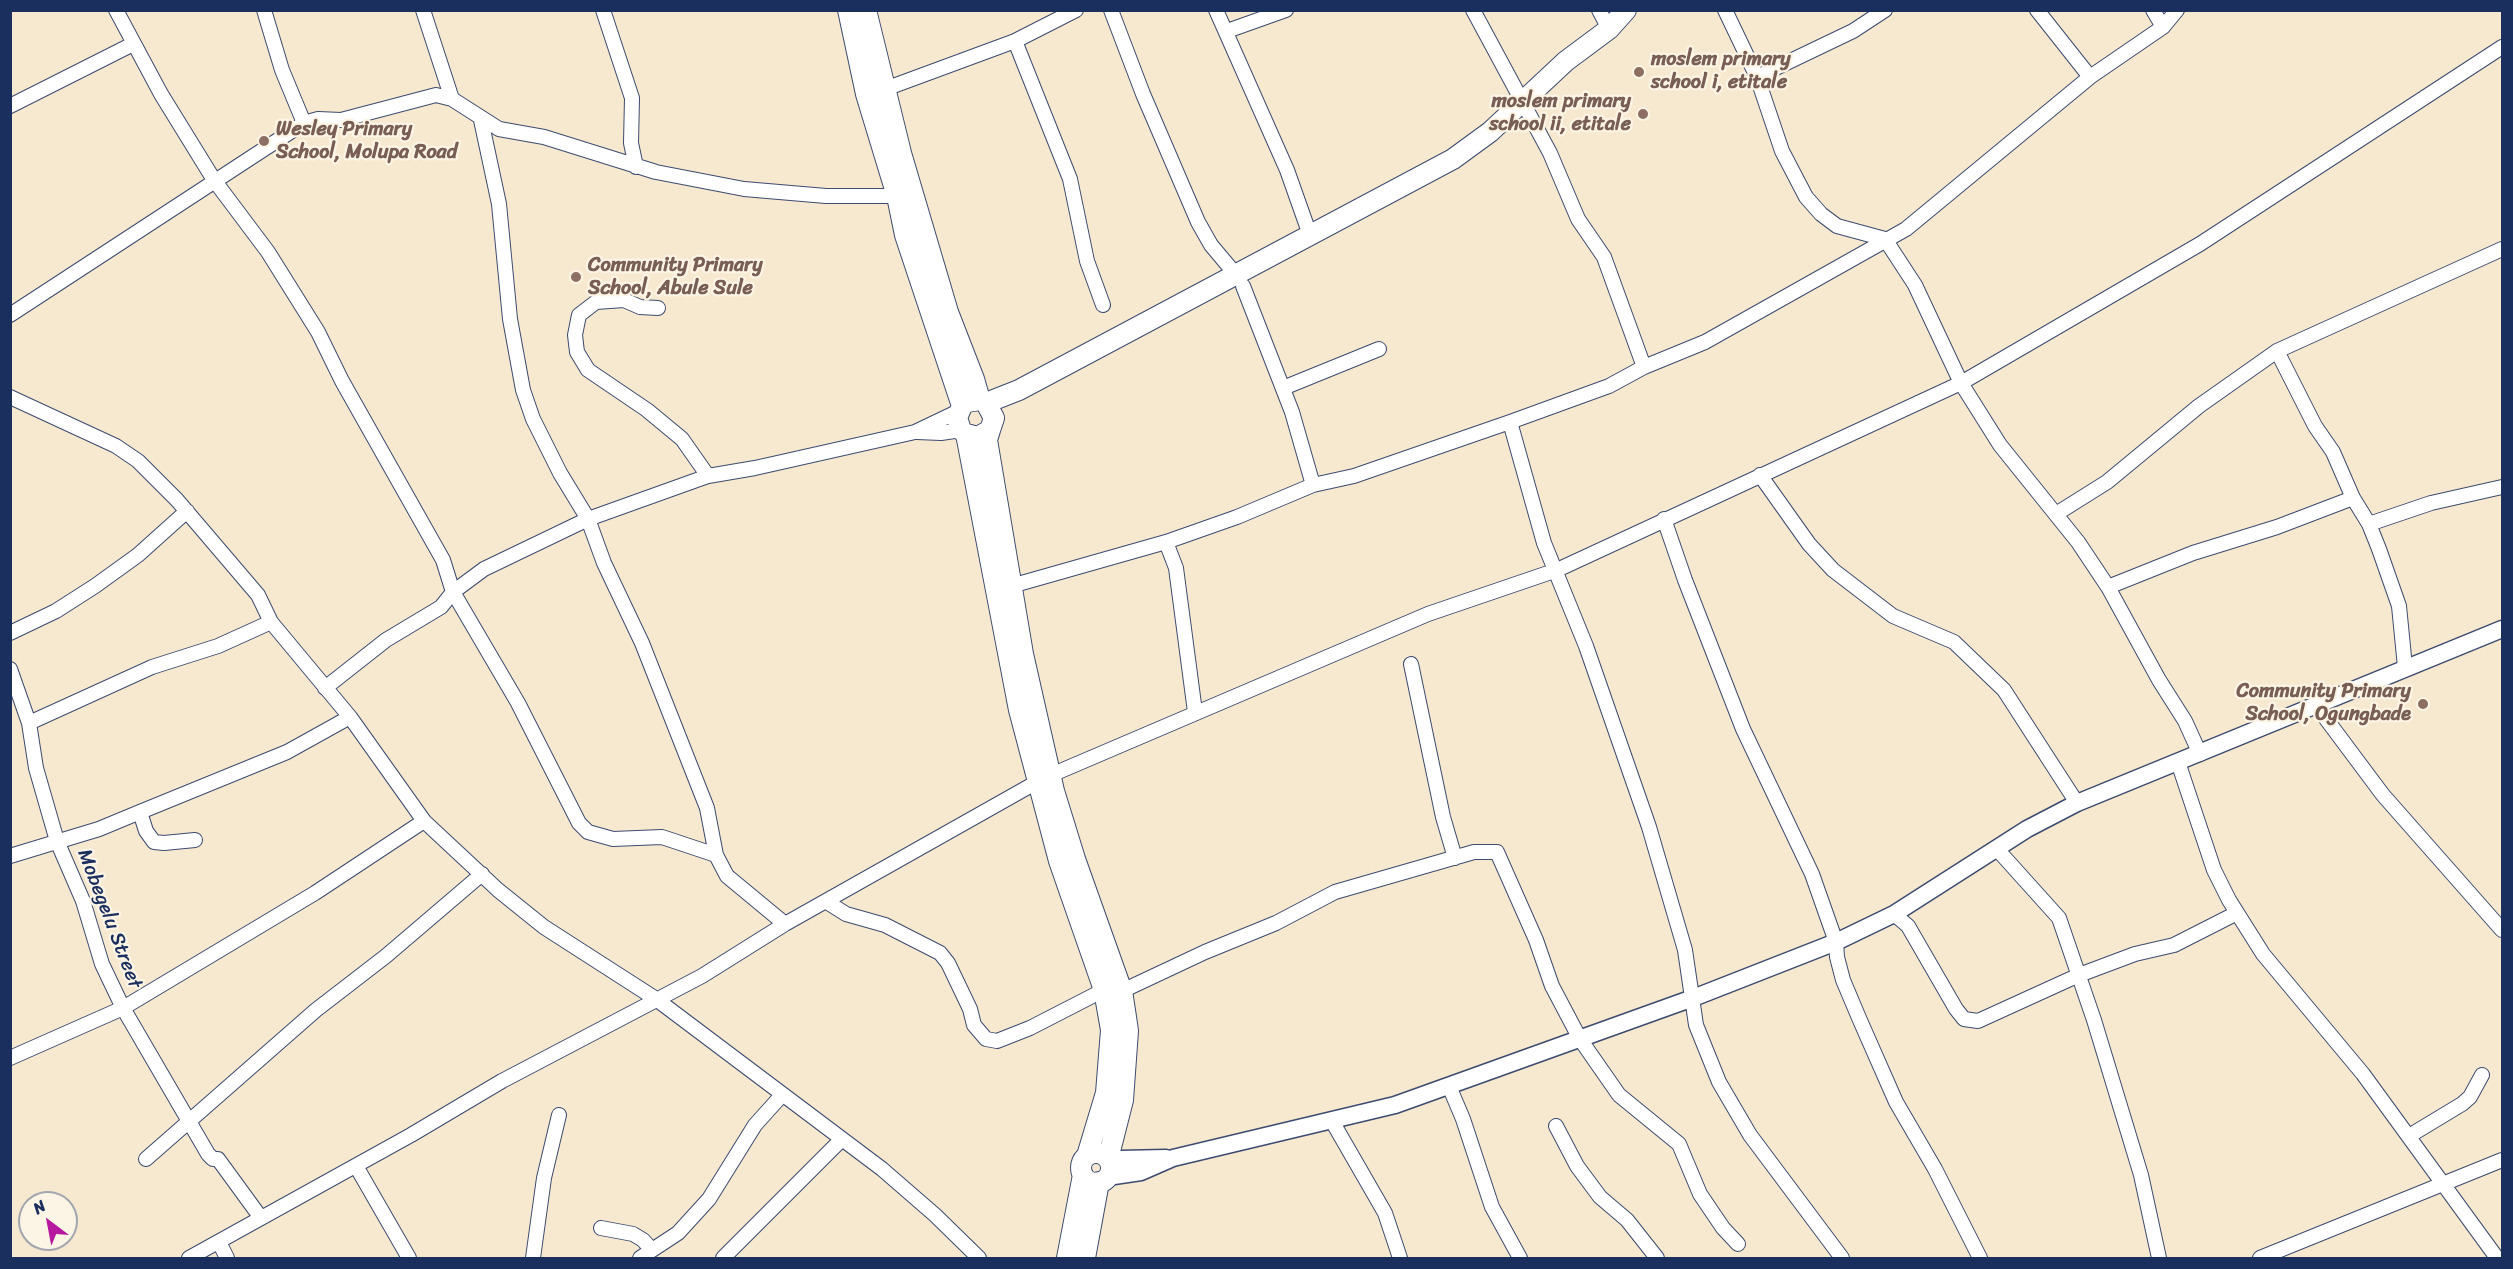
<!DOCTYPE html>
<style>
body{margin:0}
#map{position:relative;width:2513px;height:1269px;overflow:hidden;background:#f7e8d0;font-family:Sriracha,sans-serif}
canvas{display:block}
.frame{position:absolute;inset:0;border:12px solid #1b2f5e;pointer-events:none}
.north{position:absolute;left:18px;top:1191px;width:60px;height:60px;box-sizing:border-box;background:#fcf5e5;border:2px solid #a2a6af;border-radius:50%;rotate:328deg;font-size:16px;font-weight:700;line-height:24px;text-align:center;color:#1b2f5e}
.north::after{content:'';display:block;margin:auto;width:21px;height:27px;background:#b5179e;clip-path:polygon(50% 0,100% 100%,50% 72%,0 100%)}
</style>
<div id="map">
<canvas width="2513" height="1269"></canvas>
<div class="frame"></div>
<div class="north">N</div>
</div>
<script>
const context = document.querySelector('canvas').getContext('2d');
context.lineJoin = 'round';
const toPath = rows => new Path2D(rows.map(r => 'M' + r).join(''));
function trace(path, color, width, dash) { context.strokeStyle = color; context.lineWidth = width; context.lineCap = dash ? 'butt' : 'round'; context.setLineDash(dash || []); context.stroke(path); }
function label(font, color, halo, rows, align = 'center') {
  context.font = font + ' Sriracha,sans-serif'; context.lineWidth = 4.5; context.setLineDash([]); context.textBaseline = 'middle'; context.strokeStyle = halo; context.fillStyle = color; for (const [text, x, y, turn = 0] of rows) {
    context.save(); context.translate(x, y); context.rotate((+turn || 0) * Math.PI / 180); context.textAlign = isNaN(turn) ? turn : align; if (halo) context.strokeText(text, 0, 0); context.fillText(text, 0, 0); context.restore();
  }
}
const minor = toPath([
 [116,10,161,94,214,180,268,252,318,332,342,381,443,560,453,592,518,703,579,823,588,832,613,839,662,837,716,855,727,876,785,924],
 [264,10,282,70,304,123],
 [423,10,452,99],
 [603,10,632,98,631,143,636,167],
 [1111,10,1143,94,1198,222,1211,245,1237,276],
 [1216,10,1287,170,1310,235],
 [1473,10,1550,153,1578,219,1604,257,1644,367],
 [1599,10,1609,29],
 [1725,10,1757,77,1782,151,1806,197,1821,214,1837,226,1885,239,1915,285,1961,383,2000,445,2078,542,2108,587,2159,680,2185,721,2200,754],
 [2037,10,2090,77],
 [2153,10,2163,27],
 [1227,31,1286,10],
 [1015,41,1070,179,1087,261,1103,305],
 [1757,77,1853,31,1885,10],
 [885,89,1015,41,1076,10],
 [10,106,133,44],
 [481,120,499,204,510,319,523,390,533,419,560,473,588,519,604,563,642,643,707,808,716,855],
 [1243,286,1292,412,1313,485],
 [658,308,640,307,624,300,596,302,579,315,575,335,577,352,588,370,647,410,682,439,708,476],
 [10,315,304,123,318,119,341,120,436,95,452,99,499,129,544,137,656,172,744,189,826,196,897,196],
 [2277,351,2315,426,2333,452,2353,498,2369,524,2379,549,2399,606,2405,667],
 [1283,388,1379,349],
 [10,397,116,446,138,461,177,500,258,595,271,622,350,717,424,821,498,890,544,927,656,999,882,1169,935,1215,979,1258],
 [1510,422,1544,543,1586,646,1649,827,1685,950,1696,1025,1719,1082,1750,1135,1842,1258],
 [917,432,941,433,961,430],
 [1760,475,1809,544,1833,570,1893,616,1954,642,2004,690,2077,803],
 [2056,514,2107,482,2199,406,2277,351,2502,249],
 [1664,519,1685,580,1743,729,1812,874,1836,942,1837,957,1843,980,1859,1018,1896,1102,1935,1169,1980,1258],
 [2369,524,2431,503,2502,487],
 [1166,542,1176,568,1195,712],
 [1011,586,1166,542,1237,517,1313,485,1354,476,1510,422,1609,386,1644,367,1705,342,1906,229,2090,77,2163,27,2177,10],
 [2108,587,2193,553,2277,527,2353,498],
 [10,633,56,611,95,586,138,555,187,511],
 [1411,664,1443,817,1455,858],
 [10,669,29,723,36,768,57,841,83,901,102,964,123,1008,208,1154,213,1159,218,1159,261,1218],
 [325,688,386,640,441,607,453,592,484,569,588,519,708,476,755,468,915,432,959,411],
 [2315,704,2383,795,2502,930],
 [29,723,152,667,218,646,271,622],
 [2178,762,2214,870,2229,900,2263,954,2363,1074,2497,1258],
 [1051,775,1428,614,1557,570,1961,383,2200,244,2502,47],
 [140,812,146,831,154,842,164,843,195,840],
 [1996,848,2059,918,2094,1020,2141,1175,2159,1258],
 [10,856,99,829,140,812,287,752,350,717],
 [827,902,846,914,885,925,940,953,948,963,970,1009,974,1025,986,1039,997,1041,1030,1028,1104,990],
 [1894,914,1908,926,1956,1009,1964,1019,1978,1021,2079,975,2135,954,2174,945,2237,913],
 [1122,991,1205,952,1276,923,1335,892,1474,852,1497,852,1536,940,1552,986,1580,1039,1619,1095,1679,1144,1700,1194,1723,1228,1738,1244],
 [10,1058,123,1008,315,893,424,821],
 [1449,1086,1463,1119,1492,1207,1520,1258],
 [1332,1121,1385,1213,1400,1258],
 [1556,1126,1577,1166,1600,1197,1627,1220,1657,1258],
 [2409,1136,2462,1104,2470,1097,2482,1075],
 [146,1159,316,1010,386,956,482,874],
 [356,1166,409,1258],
 [601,1228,633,1234,643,1240,652,1250],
 [219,1242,227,1258],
 [189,1258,411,1135,502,1081,702,976,785,924,1037,782],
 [533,1258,544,1178,559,1115],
 [640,1258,678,1233,709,1199,755,1125,782,1095],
 [723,1258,841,1140],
 [2260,1258,2502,1160]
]);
const tertiary = toPath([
 [1110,1163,1120,1159,1166,1158],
 [1107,1177,1141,1172,1173,1158,1395,1105,1693,998,1836,942,1894,914,2027,829,2077,803,2502,629]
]);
const primary = toPath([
 [848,10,866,94,897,196,905,235,962,406],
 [866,10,901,153,948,312,974,379,980,400],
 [986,403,994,418,990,430,978,437,966,434,961,430,957,418,962,406,967,402,980,400,986,403,1019,390,1453,159,1490,132,1566,61,1609,29,1626,10],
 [990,430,987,440,1023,654,1054,791,1075,859,1122,991,1126,1017,1128,1031,1123,1100,1108,1159],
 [966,434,1019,710,1059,861,1104,990,1111,1030,1106,1093,1087,1156],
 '1081 1168a15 15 0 1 1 30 0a15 15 0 1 1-30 0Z',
 [1067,1258,1083,1175],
 [1085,1258,1099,1182]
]);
trace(minor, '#3c4b6f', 16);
trace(tertiary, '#3c4b6f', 19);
trace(primary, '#3c4b6f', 22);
trace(minor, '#fff', 14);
trace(tertiary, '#fff', 16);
trace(primary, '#fff', 20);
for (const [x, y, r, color] of [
 [1639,72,6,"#8d6e63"],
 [1643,114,6,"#8d6e63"],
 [264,141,6,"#8d6e63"],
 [576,277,6,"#8d6e63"],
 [2423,704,6,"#8d6e63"]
]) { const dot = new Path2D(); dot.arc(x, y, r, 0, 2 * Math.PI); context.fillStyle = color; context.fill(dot); trace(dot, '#fcf5e5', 2); }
label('bold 20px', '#785e54', '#fcf5e5', [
 ["moslem primary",1651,60],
 ["school i, etitale",1651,83],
 ["moslem primary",1631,102,"right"],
 ["school ii, etitale",1631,125,"right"],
 ["Wesley Primary",276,130],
 ["School, Molupa Road",276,153],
 ["Community Primary",588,266],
 ["School, Abule Sule",588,289],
 ["Community Primary",2411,692,"right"],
 ["School, Ogungbade",2411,715,"right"]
], 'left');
label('20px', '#1b2f5e', '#fcf5e5', [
 ["Mobegelu Street",109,919,69]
]);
</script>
